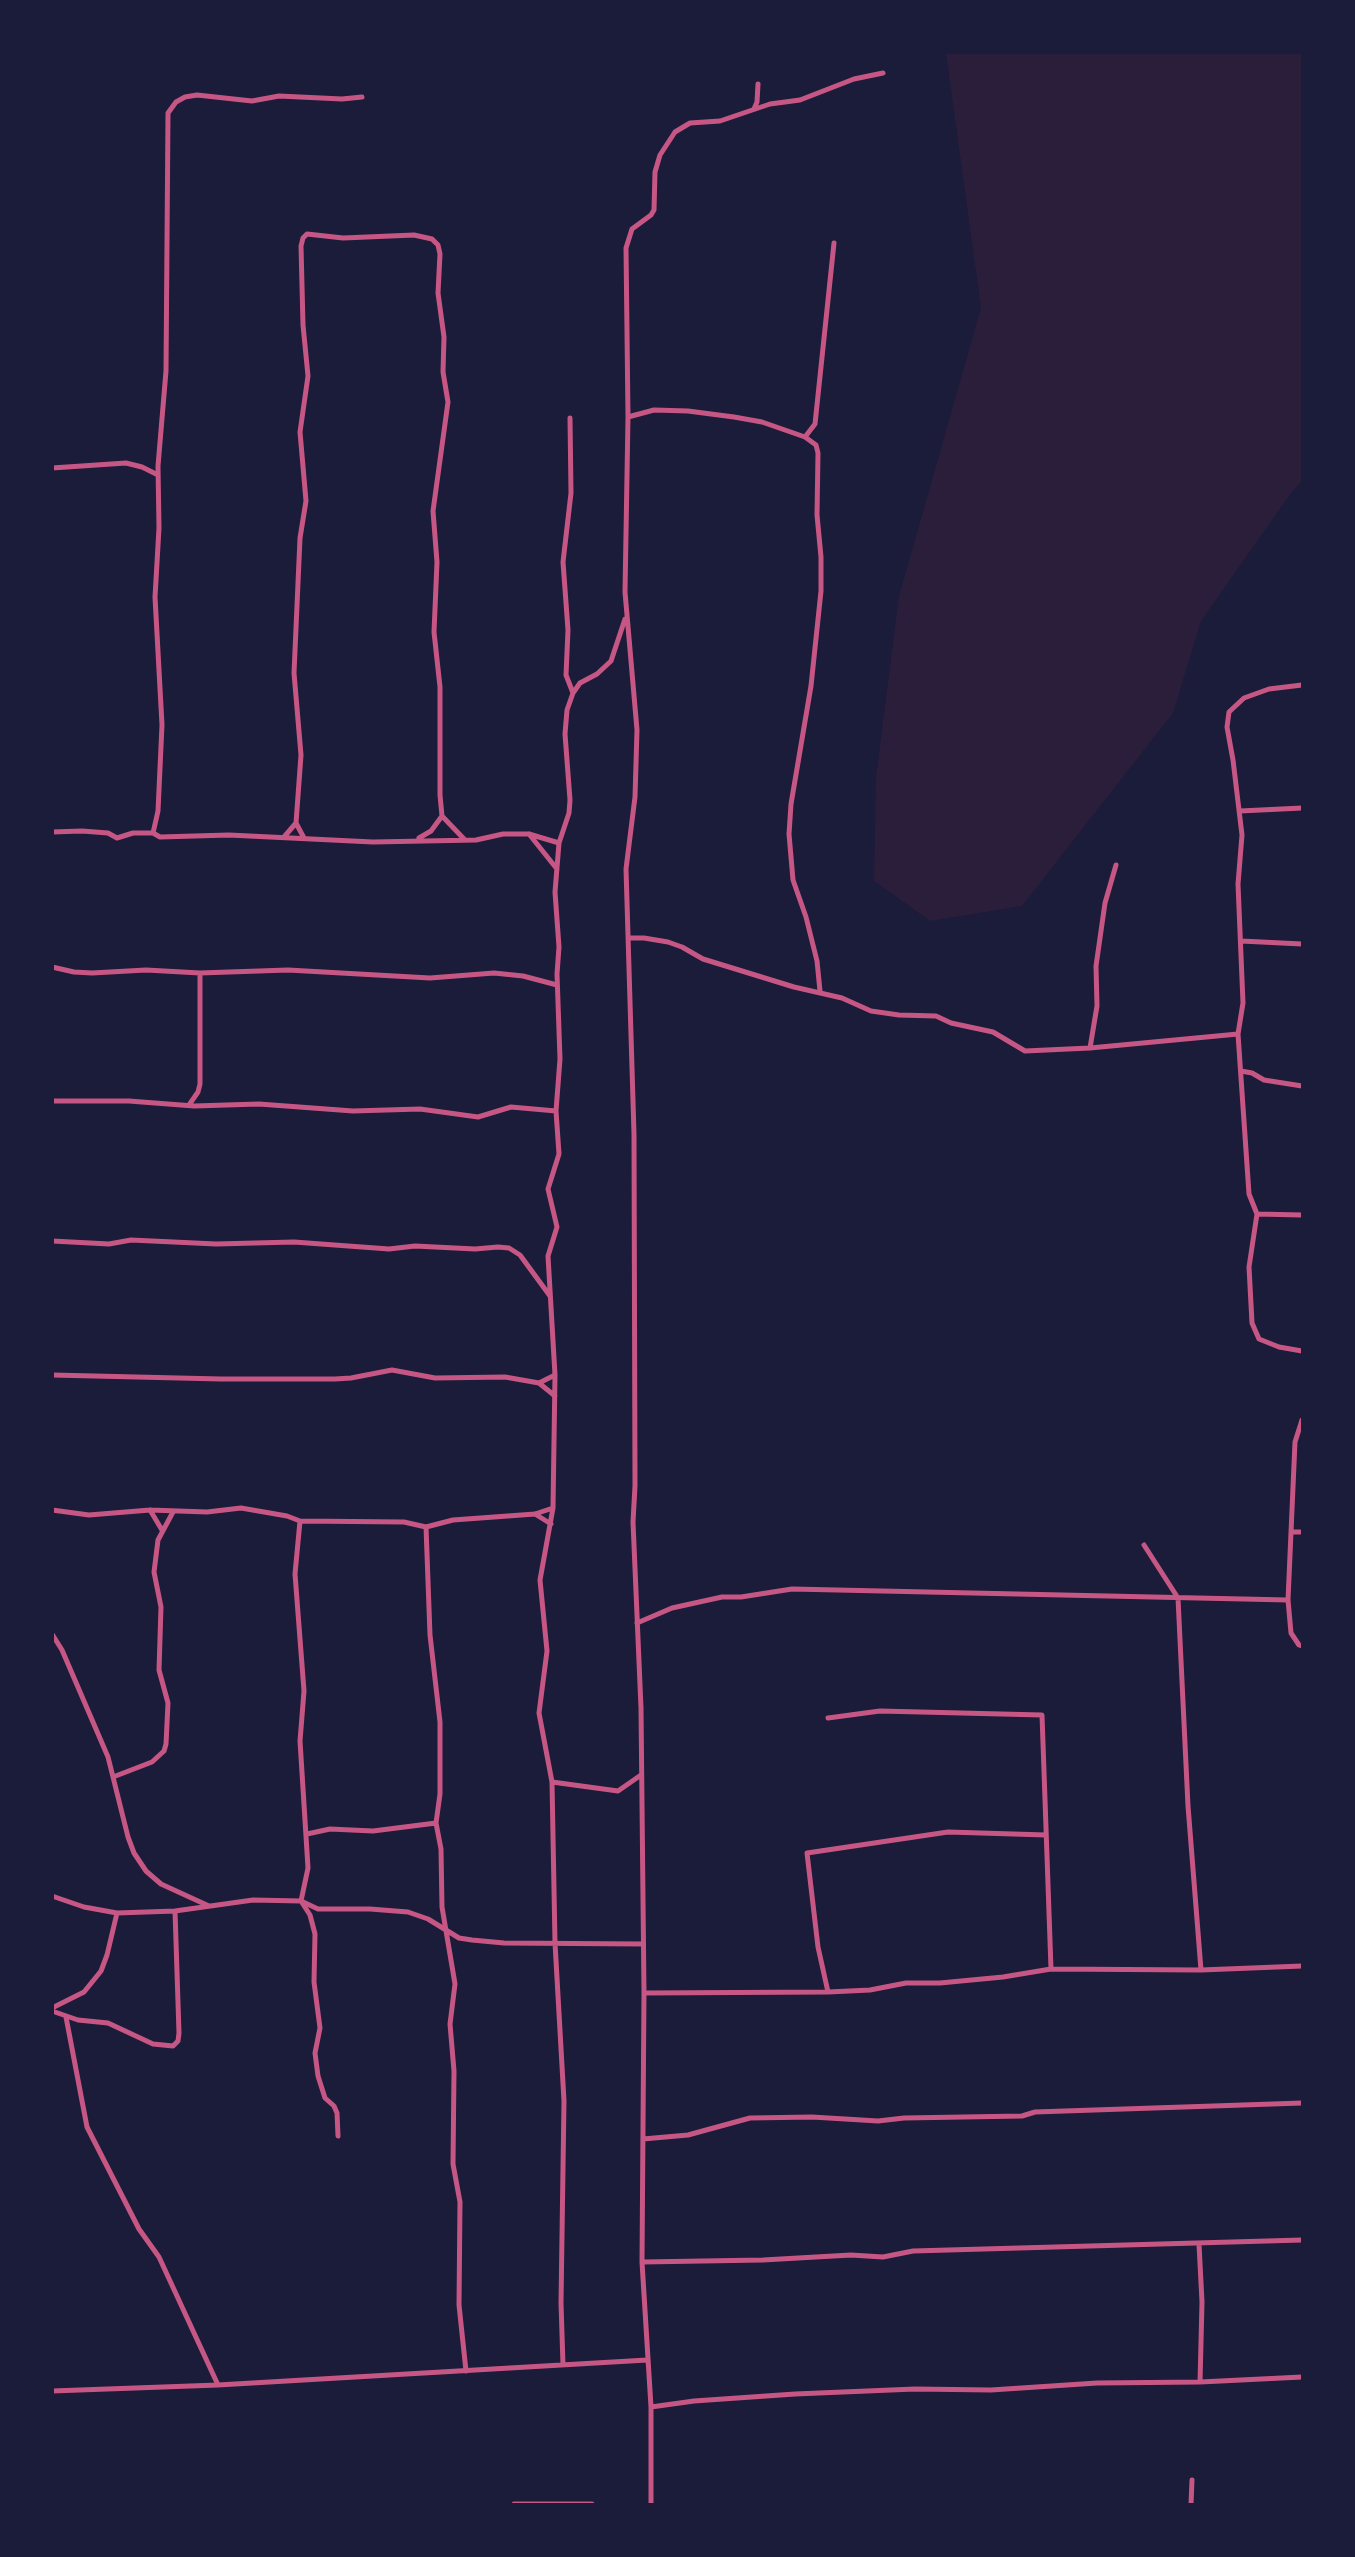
<!DOCTYPE html>
<style>
body{margin:0}
#map{position:relative;width:1355px;height:2557px;overflow:hidden;background:#1b1b3a;font-family:Jost,sans-serif}
canvas{display:block}
.frame{position:absolute;inset:0;border:54px solid #1b1b3a;pointer-events:none}
</style>
<div id="map">
<canvas width="1355" height="2557"></canvas>
<div class="frame"></div>
</div>
<script>
const context = document.querySelector('canvas').getContext('2d');
context.lineJoin = 'round';
function fillPath(path, color) { context.fillStyle = color; context.fill(path, 'evenodd'); }
const toPath = rows => new Path2D(rows.map(r => 'M' + r).join(''));
function trace(path, color, width, dash) { context.strokeStyle = color; context.lineWidth = width; context.lineCap = dash ? 'butt' : 'round'; context.setLineDash(dash || []); context.stroke(path); }
fillPath(toPath([
 [946,53,1302,53,1302,481,1291,493,1201,621,1173,713,1022,906,930,921,874,881,876,777,899,596,981,308]
]), '#2a1e3b');
trace(toPath([
 [754,109,757,102,758,84],
 [628,417,654,410,688,411,734,417,762,422,805,437,816,445,818,453,817,515,821,557,821,591,811,686,791,804,789,834,793,880,806,917,817,961,820,991],
 [570,418,571,493,563,562,568,630,566,675,573,693],
 [805,437,815,424,834,243],
 [52,468,126,463,142,467,158,475],
 [1302,685,1269,689,1244,698,1229,712,1227,727,1233,760,1242,835,1238,884,1243,1003,1238,1034,1249,1194,1257,1214,1249,1267,1252,1323,1259,1339,1279,1347,1302,1351],
 [1240,811,1302,808],
 [52,832,82,831,108,833,117,838,133,833,153,833,160,837,229,835,373,842,476,840,503,834,529,834,559,843],
 [153,833,158,811,162,725,155,597,159,528,158,466,166,371,168,113,176,102,185,97,197,95,252,101,279,96,342,99,362,97],
 [529,834,557,869],
 [284,837,296,823],
 [304,838,296,823,301,755,294,673,300,538,306,501,300,432,308,376,303,325,301,246,303,238,307,234,343,238,414,235,432,239,438,245,440,254,438,293,444,337,443,372,448,402,433,511,437,562,434,632,440,687,440,795,442,816,465,840],
 [419,838,431,831,442,816],
 [629,938,644,938,668,942,682,947,703,959,794,987,842,998,871,1011,899,1015,936,1016,951,1023,993,1032,1025,1051,1090,1048,1238,1034],
 [1241,941,1302,944],
 [52,967,74,972,92,973,146,970,200,973,288,970,430,978,494,973,523,976,557,985],
 [1090,1048,1097,1006,1096,966,1105,903,1116,865],
 [1241,1071,1252,1073,1264,1080,1302,1086],
 [52,1101,129,1101,194,1106,259,1104,353,1111,420,1109,478,1117,511,1107,556,1111],
 [189,1105,198,1092,200,1084,200,973],
 [1257,1214,1302,1215],
 [52,1241,109,1244,131,1240,216,1244,294,1242,389,1249,415,1246,475,1249,498,1247,509,1248,520,1255,550,1296],
 [52,1375,221,1379,335,1379,351,1378,392,1370,435,1378,505,1377,539,1383,555,1396],
 [539,1383,555,1375],
 [1302,1420,1295,1442,1288,1600,1291,1633,1299,1645,1302,1646],
 [52,1510,89,1515,150,1510,207,1512,241,1508,287,1516,300,1521,404,1522,426,1527,453,1520,535,1514,553,1508],
 [150,1510,162,1530],
 [535,1514,551,1524],
 [300,1521,295,1574,304,1691,300,1741,308,1868,301,1901,310,1915,315,1934,314,1982,320,2028,315,2053,318,2076,325,2098,334,2106,337,2113,338,2136],
 [426,1527,430,1635,440,1722,440,1794,436,1823,441,1849,442,1907,455,1984,450,2024,454,2071,453,2164,460,2202,459,2305,466,2371],
 [1291,1532,1302,1532],
 [1144,1545,1178,1598,1188,1806,1201,1970],
 [637,1623,672,1608,722,1597,741,1597,792,1589,1288,1600],
 [52,1634,62,1650,108,1757,128,1837,134,1853,146,1871,161,1884,209,1906],
 [828,1718,880,1711,1042,1715,1051,1969],
 [113,1777,152,1762,164,1751,166,1744,168,1703,159,1670,161,1607,154,1572,158,1540,173,1512],
 [552,1782,618,1791,641,1775],
 [307,1834,330,1829,373,1831,436,1823],
 [52,1896,84,1907,117,1913,175,1911,253,1900,301,1901,318,1909,370,1909,408,1912,428,1919,459,1938,472,1940,504,1943,643,1944],
 [828,1992,818,1947,807,1853,948,1832,1046,1835],
 [644,1993,828,1992,870,1990,906,1983,940,1983,1003,1977,1051,1969,1201,1970,1302,1966],
 [52,2008,84,1992,101,1971,107,1955,117,1913],
 [52,2011,78,2020,108,2023,153,2044,173,2046,178,2041,179,2033,175,1911],
 [66,2017,87,2127,139,2229,159,2257,218,2385],
 [643,2139,688,2135,750,2118,812,2117,878,2121,904,2118,1022,2116,1035,2112,1302,2103],
 [1199,2244,1202,2302,1200,2382],
 [642,2262,763,2260,851,2255,883,2257,913,2251,1302,2240],
 [563,2365,561,2303,564,2101,555,1943,552,1782,539,1713,547,1651,540,1580,553,1508,555,1375,548,1256,557,1227,548,1189,559,1154,556,1111,560,1059,557,974,559,947,555,892,559,843,569,813,570,800,565,734,567,710,573,693,580,683,597,674,611,661,625,619],
 [52,2391,218,2385,647,2360],
 [651,2407,694,2401,795,2394,915,2389,991,2390,1097,2383,1200,2382,1302,2377],
 [514,2504,592,2504],
 [651,2504,651,2407,642,2262,644,1993,641,1708,633,1522,635,1486,634,1134,626,869,635,797,637,730,625,592,628,417,626,248,632,229,651,215,654,210,655,172,660,155,675,132,690,123,720,121,770,104,800,100,854,79,883,73],
 [1191,2504,1192,2480]
]), '#c65784', 5);
</script>
